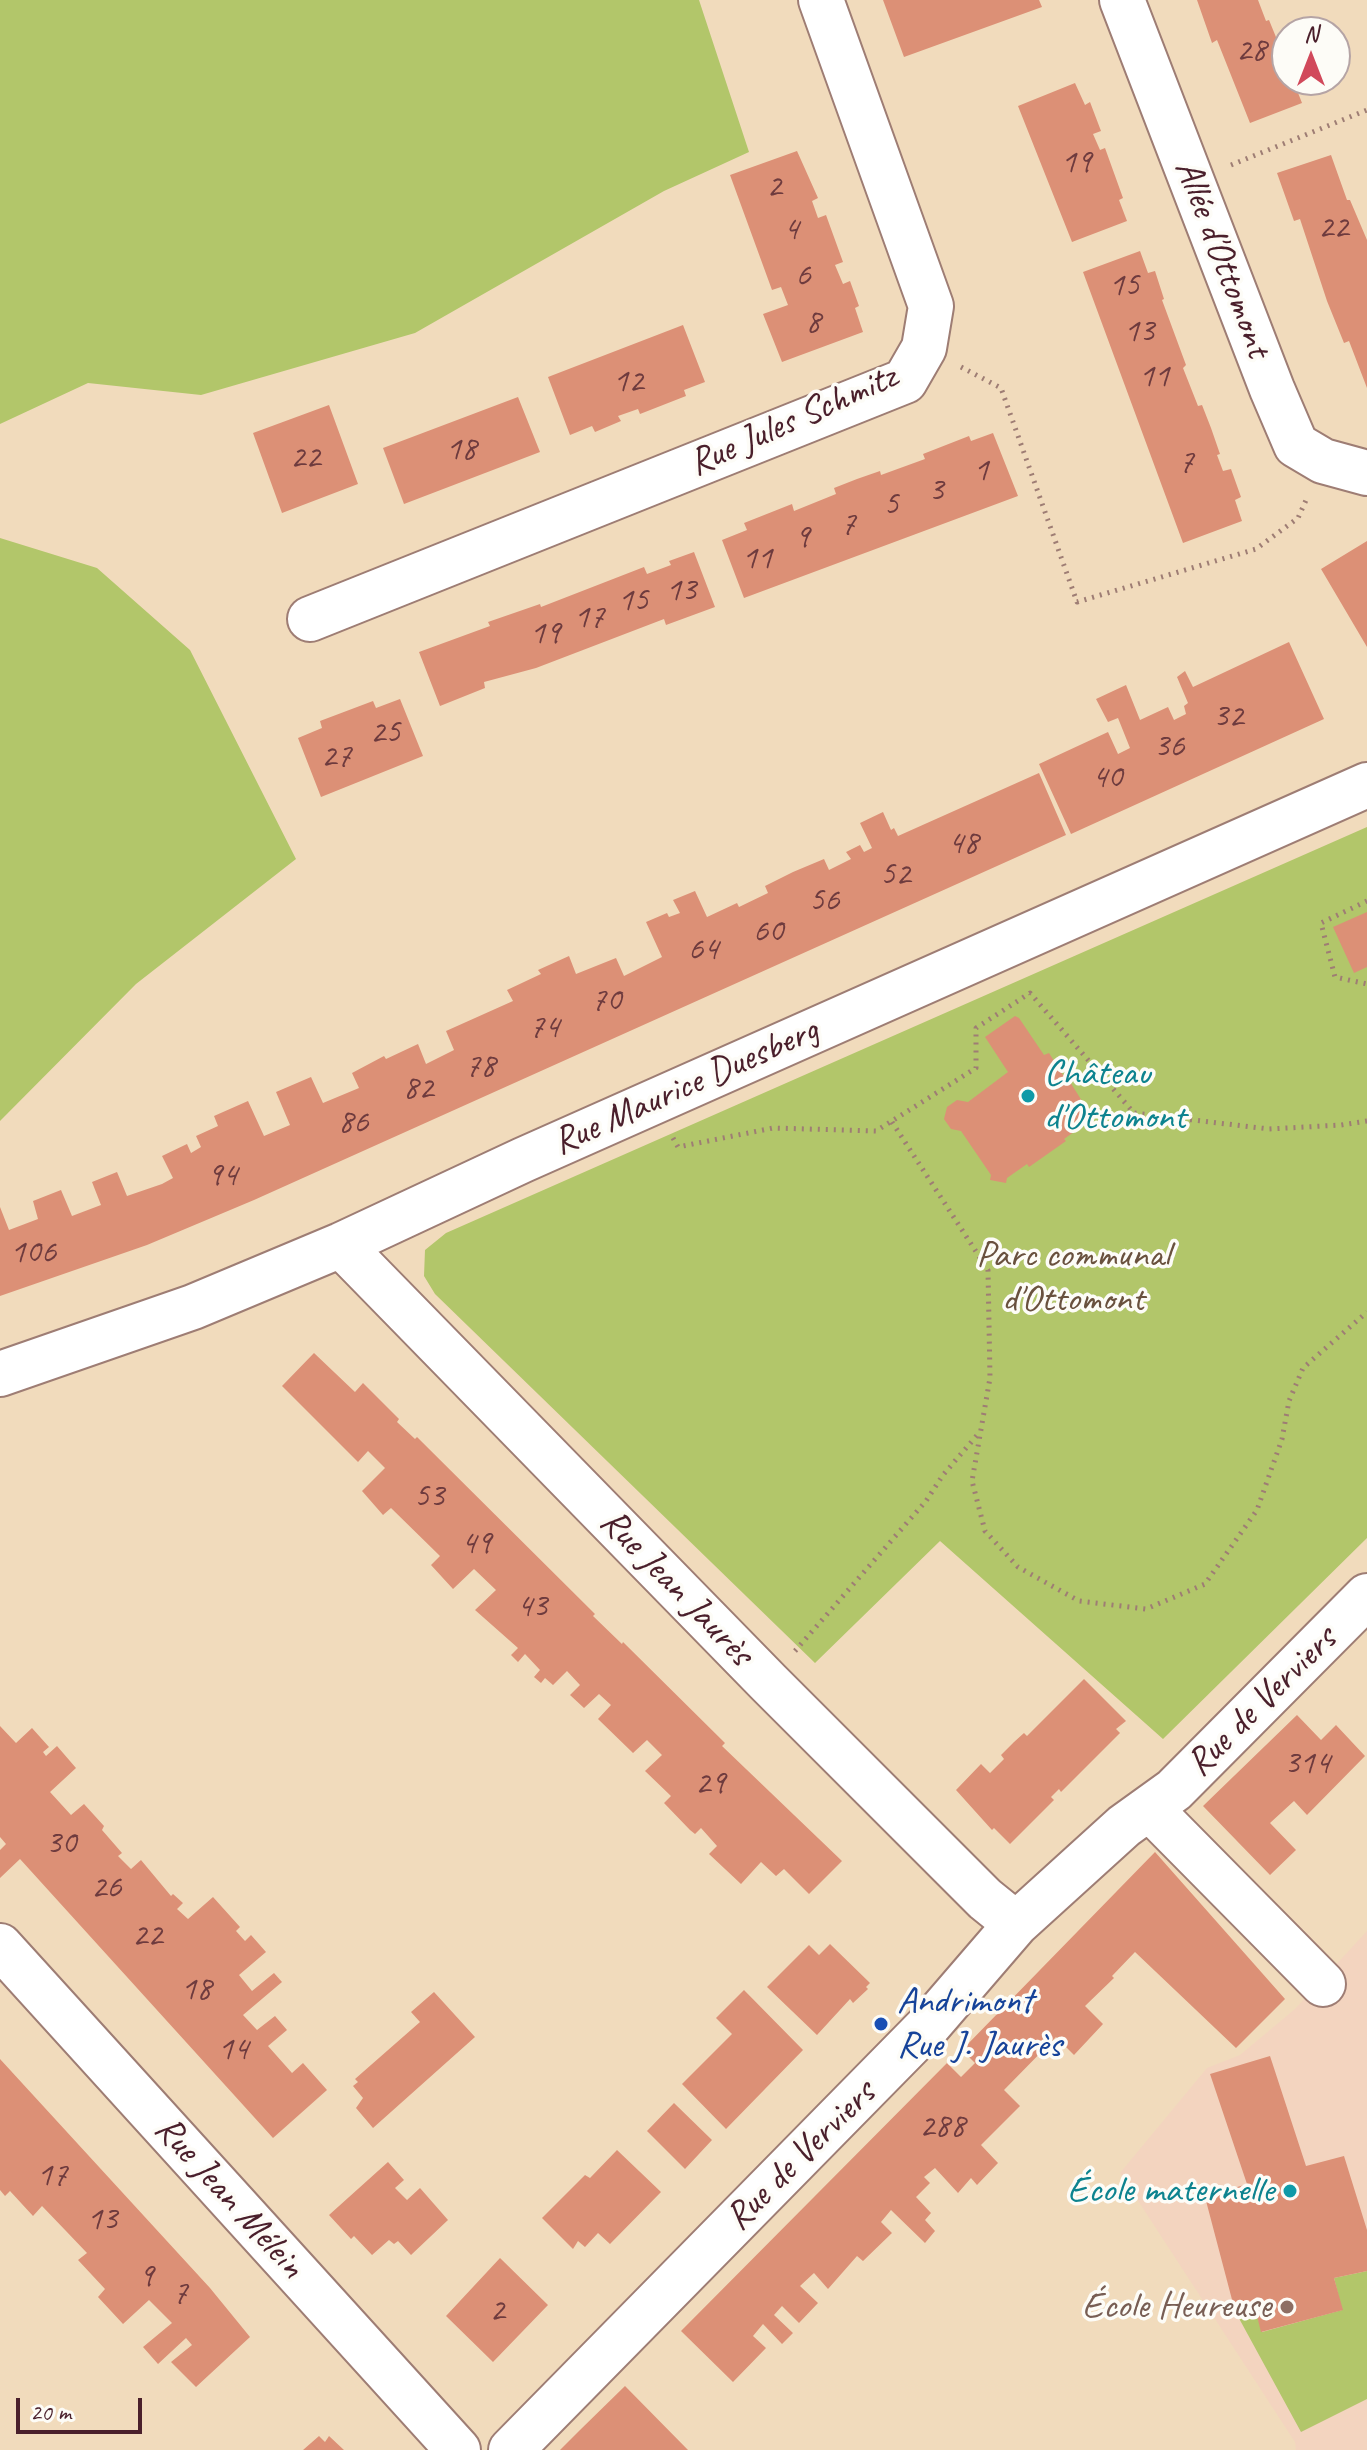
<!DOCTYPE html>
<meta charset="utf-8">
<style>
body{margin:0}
#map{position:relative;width:1367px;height:2450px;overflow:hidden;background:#f1dbbc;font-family:Caveat,sans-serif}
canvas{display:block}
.north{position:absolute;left:1271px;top:16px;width:80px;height:80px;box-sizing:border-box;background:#fdfcf7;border:2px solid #b5a4a5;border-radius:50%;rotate:0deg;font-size:22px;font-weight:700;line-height:32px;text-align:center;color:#4a1f2b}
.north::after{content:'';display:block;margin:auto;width:28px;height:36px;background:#d1495b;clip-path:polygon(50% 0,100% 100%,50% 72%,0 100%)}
.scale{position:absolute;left:16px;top:2398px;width:126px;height:36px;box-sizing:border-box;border:4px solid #4a1f2b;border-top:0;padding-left:10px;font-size:24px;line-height:28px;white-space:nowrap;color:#4a1f2b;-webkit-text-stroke:6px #fdfcf7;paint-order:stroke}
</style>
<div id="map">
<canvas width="1367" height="2450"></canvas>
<div class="north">N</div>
<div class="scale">20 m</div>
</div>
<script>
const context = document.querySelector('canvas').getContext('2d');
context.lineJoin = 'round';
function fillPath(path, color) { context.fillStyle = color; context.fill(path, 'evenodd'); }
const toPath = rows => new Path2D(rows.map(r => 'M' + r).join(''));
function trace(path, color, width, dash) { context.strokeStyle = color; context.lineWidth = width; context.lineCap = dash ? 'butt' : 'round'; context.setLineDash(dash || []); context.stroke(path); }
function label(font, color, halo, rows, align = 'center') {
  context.font = font + ' Caveat,sans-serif'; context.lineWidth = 7; context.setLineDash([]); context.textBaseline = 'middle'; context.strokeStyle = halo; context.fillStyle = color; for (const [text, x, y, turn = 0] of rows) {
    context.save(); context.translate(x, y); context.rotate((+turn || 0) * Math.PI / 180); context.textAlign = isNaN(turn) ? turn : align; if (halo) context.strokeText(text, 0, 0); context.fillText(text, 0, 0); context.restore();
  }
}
fillPath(toPath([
 [1367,1931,1367,2450,1296,2450,1295,2442,1120,2173,1207,2068,1240,2055,1295,2009]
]), '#f3d4bf');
fillPath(toPath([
 [0,0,699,0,749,152,664,191,415,333,201,395,88,383,0,424],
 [0,538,97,568,190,650,296,859,136,984,0,1121],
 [1367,827,1367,1538,1163,1739,940,1541,815,1663,435,1294,424,1276,425,1250,446,1233],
 [1367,2271,1367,2399,1301,2432,1235,2311,1255,2308,1262,2332,1342,2310,1334,2278]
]), '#b2c66a');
fillPath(toPath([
 [883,0,1039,0,1042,7,904,57],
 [1197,0,1258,0,1266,21,1269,20,1287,64,1287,80,1293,80,1302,103,1250,123,1217,40,1212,43],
 [1075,83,1085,105,1090,102,1101,131,1093,134,1100,150,1105,148,1123,198,1119,200,1127,221,1072,242,1018,106],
 [797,151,818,198,812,201,818,218,826,215,843,262,835,265,843,284,850,281,859,306,855,308,863,332,782,362,763,314,788,305,781,287,772,290,730,175],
 [1331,155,1347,200,1350,200,1367,240,1367,388,1349,341,1344,343,1327,301,1300,219,1294,221,1277,173],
 [1140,251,1148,273,1155,271,1164,299,1162,300,1186,365,1183,368,1198,406,1202,405,1211,428,1220,454,1217,455,1223,471,1231,469,1241,497,1235,500,1242,521,1183,543,1083,272],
 [683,325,705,382,684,390,686,396,640,414,638,409,618,416,621,421,595,432,592,426,570,435,548,377],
 [518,397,540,452,404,504,383,448],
 [329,405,358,484,282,513,253,433],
 [993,433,1018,496,744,598,722,540,747,530,744,523,792,504,794,511,836,494,834,488,857,479,880,471,881,475,925,459,923,454,969,436,971,441],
 [1367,541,1367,647,1321,569],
 [694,552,715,607,666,625,664,619,536,668,484,682,485,688,440,706,419,652,490,626,488,622,540,604,541,607,644,567,647,574,671,565,669,561],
 [1289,642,1324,719,1071,834,1039,764,1108,732,1118,754,1130,748,1118,718,1108,722,1096,699,1126,685,1140,720,1168,707,1174,720,1186,714,1184,706,1188,703,1177,677,1185,671,1193,687],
 [400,699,423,756,321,797,298,738,322,728,320,721,373,701,376,708],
 [1039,773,1066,835,254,1200,147,1245,0,1296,0,1207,9,1230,38,1219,33,1201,61,1190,72,1216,101,1205,92,1182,117,1172,127,1196,162,1184,173,1178,162,1156,187,1144,191,1153,201,1147,196,1136,218,1126,214,1116,248,1101,264,1136,290,1125,276,1092,311,1077,323,1103,359,1088,352,1073,384,1056,386,1059,418,1044,426,1064,454,1050,446,1031,513,1001,507,990,541,974,538,970,569,956,576,974,616,958,624,976,662,957,646,922,667,913,669,917,680,913,673,900,695,891,707,917,737,903,739,907,768,893,765,886,793,872,824,859,829,870,851,859,846,852,860,845,864,852,872,848,860,823,883,812,891,830,894,828,898,836],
 [1367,912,1367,967,1354,973,1333,927],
 [1015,1016,1019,1018,1044,1055,1049,1053,1063,1075,1065,1074,1087,1109,1093,1110,1089,1126,1085,1124,1064,1139,1066,1141,1029,1167,1027,1164,1007,1178,1006,1183,990,1180,991,1175,961,1131,951,1129,944,1119,947,1107,957,1100,968,1102,1008,1072,985,1037],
 [314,1353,355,1392,363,1383,399,1419,397,1422,415,1439,417,1437,595,1614,593,1616,622,1644,623,1642,725,1743,722,1746,842,1861,809,1894,784,1869,776,1876,761,1862,741,1884,709,1854,717,1846,701,1828,695,1834,690,1830,664,1803,671,1796,645,1771,662,1755,647,1740,633,1753,598,1719,611,1705,599,1694,584,1708,570,1695,580,1685,567,1671,553,1685,545,1678,541,1683,534,1677,540,1670,525,1654,518,1662,511,1655,518,1648,475,1610,496,1590,474,1569,453,1589,431,1565,440,1556,391,1508,383,1515,362,1491,385,1468,368,1451,358,1462,282,1386],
 [1084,1679,1126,1721,1116,1729,1120,1733,1061,1792,1059,1789,1051,1797,1054,1800,1010,1844,994,1828,992,1830,956,1790,981,1764,990,1773,1004,1759,1001,1755,1014,1742,1024,1733,1027,1736],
 [1297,1715,1321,1740,1336,1725,1365,1756,1307,1815,1294,1801,1270,1823,1296,1850,1270,1875,1203,1806],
 [0,1726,16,1743,32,1728,49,1747,43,1752,46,1756,57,1746,76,1768,50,1792,71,1815,84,1804,104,1826,102,1830,122,1853,118,1856,131,1869,141,1860,171,1896,173,1894,183,1903,177,1909,188,1919,213,1897,240,1927,236,1931,245,1941,251,1935,266,1952,239,1975,252,1991,274,1973,282,1982,243,2015,257,2030,275,2016,287,2030,268,2046,292,2073,303,2063,327,2090,273,2138,20,1859,0,1878,0,1850,6,1844,0,1837],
 [1155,1852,1285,1999,1236,2048,1135,1952,1112,1976,1114,1978,1085,2006,1103,2024,1074,2055,1056,2037,1004,2090,1020,2106,981,2145,998,2163,977,2185,971,2178,958,2193,935,2168,924,2177,930,2183,916,2197,931,2213,925,2220,935,2231,925,2243,891,2210,881,2222,892,2233,863,2261,857,2256,828,2289,814,2273,800,2286,818,2303,799,2323,782,2306,774,2315,793,2333,782,2344,763,2324,753,2336,766,2348,733,2382,681,2331,947,2063,961,2077,975,2063,962,2050],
 [830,1944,870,1983,866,1987,868,1989,853,2003,850,1999,817,2035,767,1987,809,1945,819,1955],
 [744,1990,803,2050,726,2129,682,2084,732,2034,716,2018],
 [434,1992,475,2037,373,2128,356,2108,363,2098,353,2086,358,2082,355,2079,420,2022,411,2012],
 [1270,2056,1306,2166,1344,2156,1367,2230,1367,2271,1334,2278,1343,2310,1261,2332,1255,2308,1235,2311,1205,2197,1247,2184,1210,2074],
 [0,2059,210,2288,250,2337,196,2387,171,2362,192,2345,186,2338,158,2364,143,2347,172,2323,149,2300,123,2324,98,2297,105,2289,78,2260,87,2253,66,2231,42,2206,33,2216,10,2191,5,2196,0,2190],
 [674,2103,712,2140,685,2169,647,2131],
 [617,2150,661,2192,610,2244,598,2233,585,2247,578,2241,573,2249,542,2218,585,2175,590,2178],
 [388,2162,404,2180,395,2188,407,2200,420,2188,448,2220,411,2255,398,2241,394,2244,389,2240,372,2255,354,2236,351,2239,329,2215],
 [500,2258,548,2305,493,2362,446,2316],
 [625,2386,688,2450,560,2450,580,2430],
 [319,2436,325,2442,329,2436,344,2450,303,2450]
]), '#dc9076');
const minor = toPath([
 [1122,0,1272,389,1296,445,1323,461,1367,473],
 [310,619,905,381,924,348,931,306,821,0],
 [341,1245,768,1682,985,1899,1016,1924],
 [0,1374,193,1307,341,1245,523,1160,1367,785],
 [1150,1809,1323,1984],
 [0,1946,458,2450],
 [511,2450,929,2025,1016,1924,1124,1826,1174,1790,1367,1596]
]);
trace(minor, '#9e7d74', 48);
trace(toPath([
 [1231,165,1367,110],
 [961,367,1001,388,1077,602,1256,549,1298,518,1307,498],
 [1367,901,1321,923,1335,977,1367,984],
 [892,1122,988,1270,990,1378,972,1481,985,1531,1018,1567,1079,1601,1146,1609,1205,1584,1257,1510,1282,1439,1289,1401,1303,1368,1367,1312],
 [673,1138,678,1147,773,1128,876,1131,976,1068,976,1028,1030,993,1134,1113,1269,1129,1341,1125,1367,1121],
 [795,1651,926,1501,943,1475,979,1433]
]), '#9e7d74', 5, [2, 6]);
trace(minor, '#fff', 44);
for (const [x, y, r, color] of [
 [1028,1096,8,"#0f9aa8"],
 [881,2024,8,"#1a4fb4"],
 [1290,2191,8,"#0f9aa8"],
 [1287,2307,8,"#8d6e63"]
]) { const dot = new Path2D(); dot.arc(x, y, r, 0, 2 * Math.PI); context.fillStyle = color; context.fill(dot); trace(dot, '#fdfcf7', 3); }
label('34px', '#6e3b3e', null, [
 ["28",1251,51],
 ["19",1076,163],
 ["2",774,187],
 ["22",1333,228],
 ["4",791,230],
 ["6",803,276],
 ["15",1124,286],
 ["8",813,323],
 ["13",1139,332],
 ["11",1154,377],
 ["12",628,382],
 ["18",461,450],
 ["22",305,458],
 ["7",1186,463],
 ["1",981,471],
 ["3",936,491],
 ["5",891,505],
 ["7",848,525],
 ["9",802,538],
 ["11",757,559],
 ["13",681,591],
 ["15",633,601],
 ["17",589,618],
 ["19",545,634],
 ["32",1228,717],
 ["25",385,733],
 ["36",1169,747],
 ["27",336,757],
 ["40",1107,778],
 ["48",963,844],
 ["52",895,875],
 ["56",824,901],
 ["60",768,932],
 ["64",703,950],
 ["70",606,1001],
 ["74",544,1028],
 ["78",480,1067],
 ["82",418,1089],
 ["86",353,1123],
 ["94",222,1176],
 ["106",33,1253],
 ["53",429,1497],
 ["49",476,1544],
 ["43",532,1607],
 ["314",1307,1764],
 ["29",710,1784],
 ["30",61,1844],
 ["26",106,1888],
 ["22",147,1936],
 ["18",196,1990],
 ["14",233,2050],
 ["288",942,2127],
 ["17",52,2176],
 ["13",102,2220],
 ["9",146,2277],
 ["7",180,2294],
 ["2",497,2311]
]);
label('38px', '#4a1f2b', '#fdfcf7', [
 ["Allée d'Ottomont",1222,259,69],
 ["Rue Jules Schmitz",793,421,-24],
 ["Rue Maurice Duesberg",686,1087,-24],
 ["Rue Jean Jaurès",676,1588,46],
 ["Rue de Verviers",1262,1702,-45],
 ["Rue de Verviers",801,2156,-45],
 ["Rue Jean Mélein",229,2198,48]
]);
label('38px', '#0d838f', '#fdfcf7', [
 ["Château",1044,1074],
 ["d'Ottomont",1044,1118],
 ["École maternelle",1274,2191,"right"]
], 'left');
label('38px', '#69513e', '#fdfcf7', [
 ["Parc communal",1073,1256],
 ["d'Ottomont",1073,1300]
]);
label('38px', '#164399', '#fdfcf7', [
 ["Andrimont",897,2002],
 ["Rue J. Jaurès",897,2046]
], 'left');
label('38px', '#785e54', '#fdfcf7', [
 ["École Heureuse",1271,2307]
], 'right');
</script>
